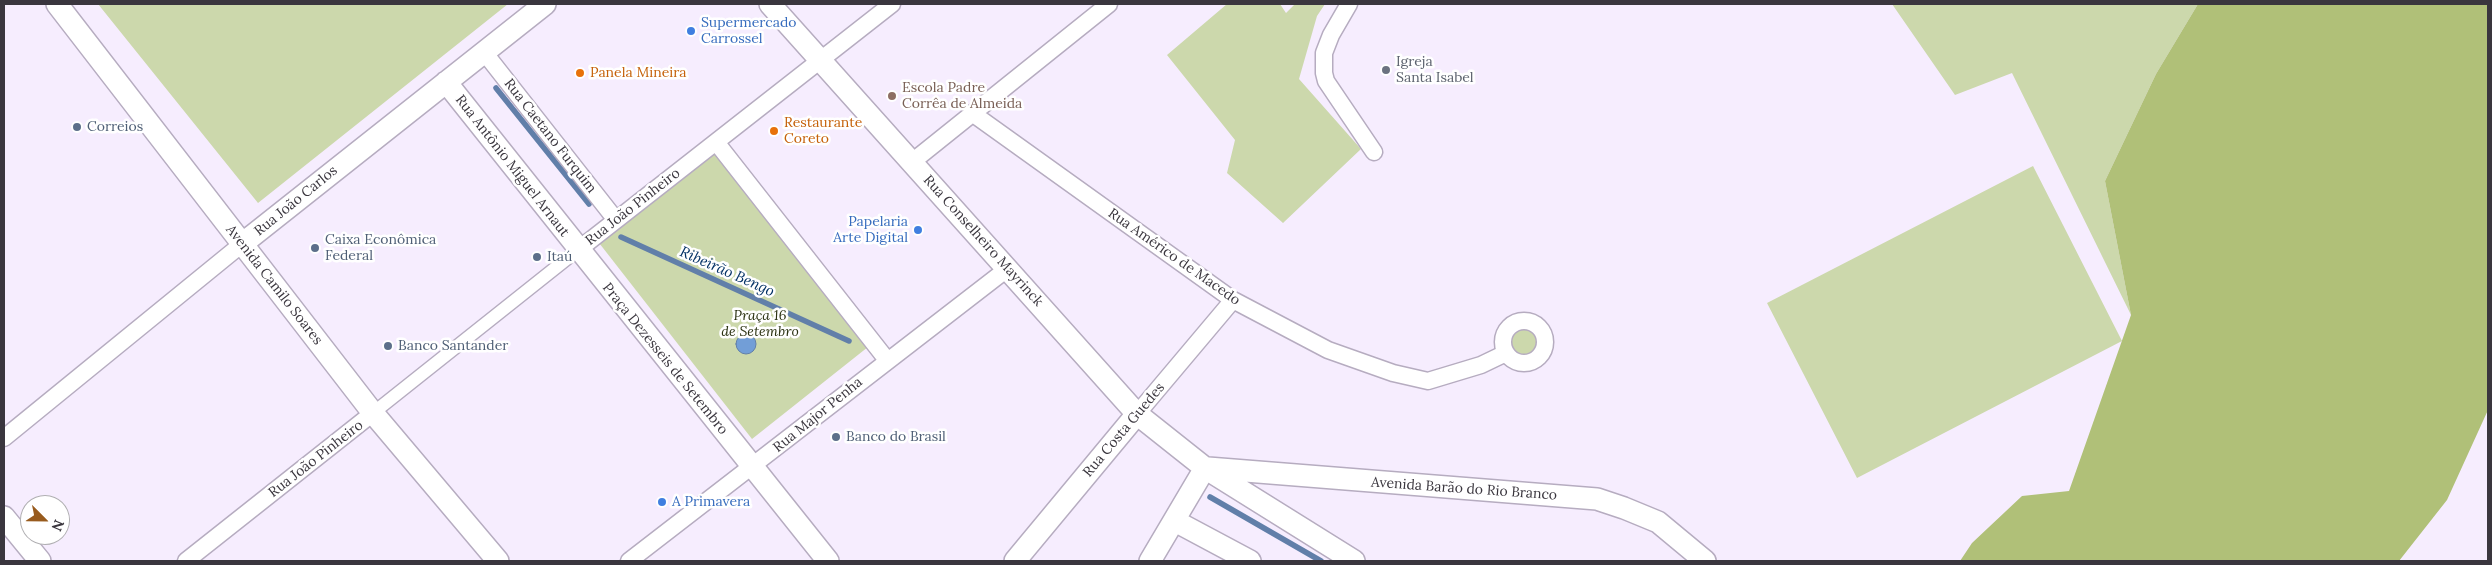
<!DOCTYPE html>
<meta charset="utf-8">
<style>
body{margin:0}
#map{position:relative;width:2492px;height:565px;overflow:hidden;background:#f6edfe;font-family:Lora,serif}
canvas{display:block}
.frame{position:absolute;inset:0;border:5px solid #3a363e;pointer-events:none}
.north{position:absolute;left:20px;top:495px;width:50px;height:50px;box-sizing:border-box;background:#fff;border:1px solid #b0afb2;border-radius:50%;rotate:113deg;font-size:14px;font-weight:700;line-height:20px;text-align:center;color:#3a363e}
.north::after{content:'';display:block;margin:auto;width:18px;height:22px;background:#985b1e;clip-path:polygon(50% 0,100% 100%,50% 72%,0 100%)}
</style>
<div id="map">
<canvas width="2492" height="565"></canvas>
<div class="frame"></div>
<div class="north">N</div>
</div>
<script>
const context = document.querySelector('canvas').getContext('2d');
context.lineJoin = 'round';
function fillPath(path, color) { context.fillStyle = color; context.fill(path, 'evenodd'); }
const toPath = rows => new Path2D(rows.map(r => 'M' + r).join(''));
function trace(path, color, width, dash) { context.strokeStyle = color; context.lineWidth = width; context.lineCap = dash ? 'butt' : 'round'; context.setLineDash(dash || []); context.stroke(path); }
function label(font, color, halo, rows, align = 'center') {
  context.font = font + ' Lora,serif'; context.lineWidth = 5; context.setLineDash([]); context.textBaseline = 'middle'; context.strokeStyle = halo; context.fillStyle = color; for (const [text, x, y, turn = 0] of rows) {
    context.save(); context.translate(x, y); context.rotate((+turn || 0) * Math.PI / 180); context.textAlign = isNaN(turn) ? turn : align; if (halo) context.strokeText(text, 0, 0); context.fillText(text, 0, 0); context.restore();
  }
}
fillPath(toPath([
 [98,4,508,4,258,203],
 [1227,4,1280,4,1286,13,1295,4,1325,4,1317,16,1299,79,1361,149,1283,223,1227,173,1235,140,1167,55],
 [1892,4,2198,4,2156,74,2105,181,2131,315,2012,73,1955,95],
 [721,149,873,343,752,439,596,239],
 [2033,166,2122,341,1857,478,1767,303],
 '1507 342a17 17 0 1 1 34 0a17 17 0 1 1-34 0Z'
]), '#ccd8ac');
fillPath(toPath([
 [2198,4,2488,4,2488,410,2447,500,2399,561,1960,561,1972,543,2022,496,2069,491,2131,315,2105,181,2156,74]
]), '#b0c078');
const water = toPath([
 '736 344a10 10 0 1 1 20 0a10 10 0 1 1-20 0Z'
]);
fillPath(water, '#729ed7');
trace(water, '#617fa9', 1);
trace(toPath([
 [496,88,589,204],
 [621,237,849,341],
 [1210,497,1321,561]
]), '#617fa9', 5.5);
const pedestrian = toPath([
 [373,413,578,250]
]);
const minor = toPath([
 [1349,4,1331,35,1324,53,1324,73,1326,81,1374,152],
 [484,52,616,220],
 [972,113,1233,300,1328,350,1393,373,1428,381,1481,365,1506,353],
 [716,142,887,360],
 [912,162,1109,4],
 [578,250,892,4],
 '1503 342a21 21 0 1 1 42 0a21 21 0 1 1-42 0Z',
 [1137,414,1233,300],
 [4,438,242,244],
 [186,561,373,413],
 [629,561,1007,269]
]);
const tertiary = toPath([
 [57,4,373,413,498,561],
 [770,4,1137,414,1205,468,1354,561],
 [446,82,828,561],
 [242,244,545,4],
 [1208,468,1597,499,1624,508,1658,522,1705,561],
 [4,517,40,561],
 [1175,521,1250,561],
 [1015,561,1137,414],
 [1150,561,1205,468]
]);
trace(pedestrian, '#b6acc0', 15);
trace(minor, '#b6acc0', 19);
trace(tertiary, '#b6acc0', 24);
trace(pedestrian, '#fff', 12);
trace(minor, '#fff', 16);
trace(tertiary, '#fff', 21);
for (const [x, y, r, color] of [
 [691,31,5,"#3f7fe0"],
 [1386,70,5,"#6b7280"],
 [580,73,5,"#e8710a"],
 [892,96,5,"#8d6e63"],
 [77,127,5,"#5c6f8a"],
 [774,131,5,"#e8710a"],
 [918,230,5,"#3f7fe0"],
 [315,248,5,"#5c6f8a"],
 [537,257,5,"#5c6f8a"],
 [388,346,5,"#5c6f8a"],
 [836,437,5,"#5c6f8a"],
 [662,502,5,"#3f7fe0"]
]) { const dot = new Path2D(); dot.arc(x, y, r, 0, 2 * Math.PI); context.fillStyle = color; context.fill(dot); trace(dot, '#fff', 2); }
label('14px', '#366cbe', '#fff', [
 ["Supermercado",701,23],
 ["Carrossel",701,39],
 ["Papelaria",908,222,"right"],
 ["Arte Digital",908,238,"right"],
 ["A Primavera",672,502]
], 'left');
label('14px', '#5b616d', '#fff', [
 ["Igreja",1396,62],
 ["Santa Isabel",1396,78]
], 'left');
label('14px', '#c56008', '#fff', [
 ["Panela Mineira",590,73],
 ["Restaurante",784,123],
 ["Coreto",784,139]
], 'left');
label('14px', '#785e54', '#fff', [
 ["Escola Padre",902,88],
 ["Corrêa de Almeida",902,104]
], 'left');
label('14px', '#4e5e75', '#fff', [
 ["Correios",87,127],
 ["Caixa Econômica",325,240],
 ["Federal",325,256],
 ["Itaú",547,257],
 ["Banco Santander",398,346],
 ["Banco do Brasil",846,437]
], 'left');
label('14px', '#3a363e', '#fff', [
 ["Rua Caetano Furquim",550,136,52],
 ["Rua Antônio Miguel Arnaut",512,166,52],
 ["Rua João Carlos",296,201,-39],
 ["Rua João Pinheiro",633,207,-38],
 ["Rua Conselheiro Mayrinck",983,241,48],
 ["Rua Américo de Macedo",1174,257,35],
 ["Avenida Camilo Soares",274,285,52],
 ["Praça Dezesseis de Setembro",665,359,51],
 ["Rua Major Penha",818,415,-39],
 ["Rua Costa Guedes",1124,430,-50],
 ["Rua João Pinheiro",316,459,-38],
 ["Avenida Barão do Rio Branco",1464,489,4]
]);
label('italic 14px', '#2a3111', '#fff', [
 ["Praça 16",760,316],
 ["de Setembro",760,332]
]);
label('italic 15px', '#033165', '#fff', [
 ["Ribeirão Bengo",727,272,24]
]);
</script>
